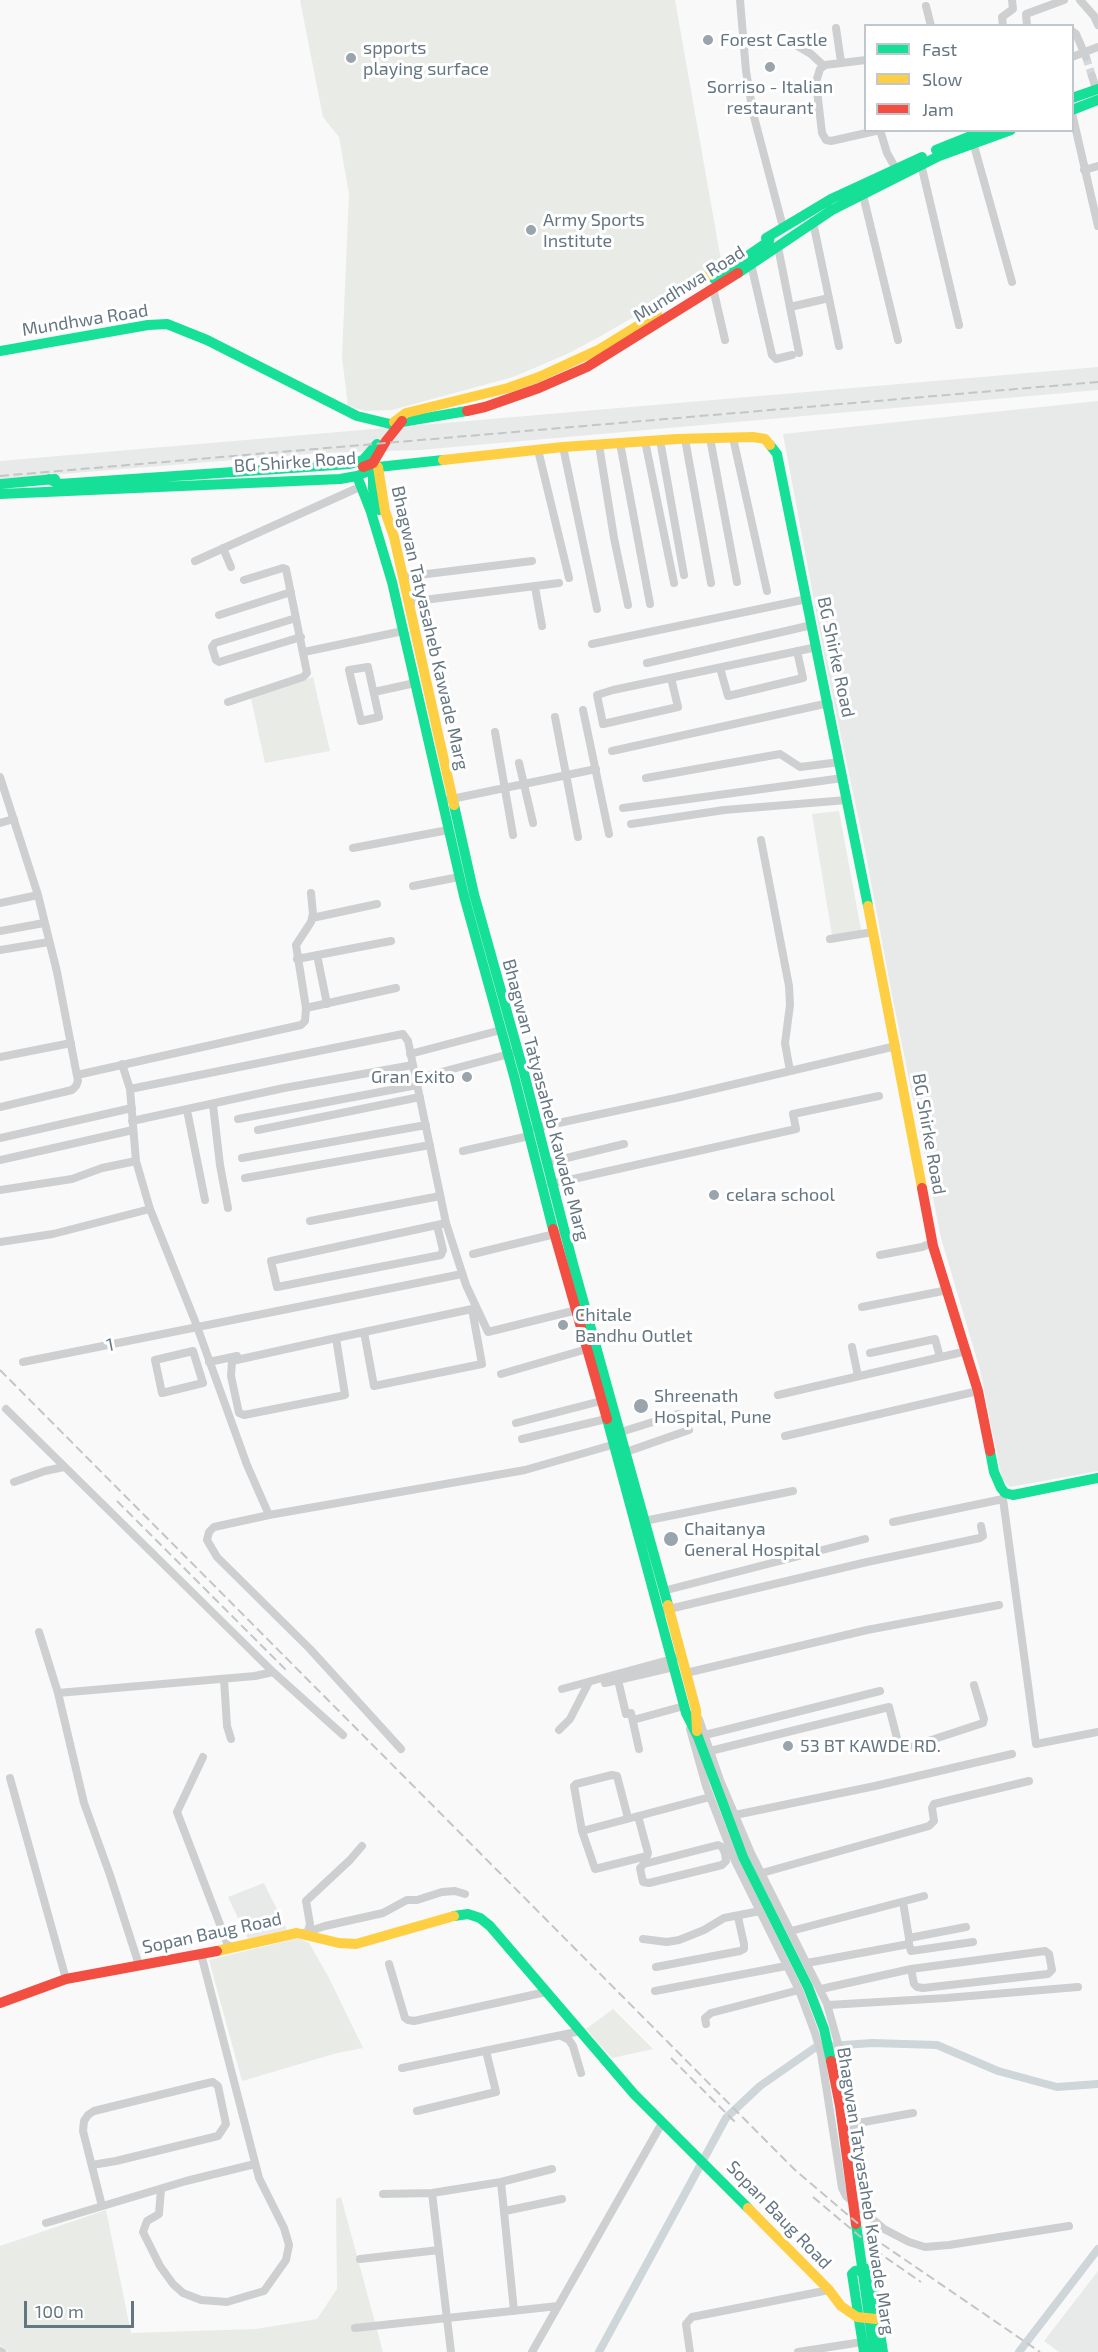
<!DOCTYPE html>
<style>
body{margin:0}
#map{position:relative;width:1098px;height:2352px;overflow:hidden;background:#f9f9f9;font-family:"Exo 2",sans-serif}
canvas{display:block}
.legend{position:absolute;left:864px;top:24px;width:210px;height:108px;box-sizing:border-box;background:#fff;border:2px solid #c1c8cd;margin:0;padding:8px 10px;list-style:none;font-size:18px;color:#657683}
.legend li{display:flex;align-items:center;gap:12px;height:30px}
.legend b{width:30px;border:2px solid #c1c8cd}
.scale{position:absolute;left:24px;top:2301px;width:110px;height:27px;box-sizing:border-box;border:3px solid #657683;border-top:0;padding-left:8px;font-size:18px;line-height:21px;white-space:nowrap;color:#657683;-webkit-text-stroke:4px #fff;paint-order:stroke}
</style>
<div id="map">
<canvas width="1098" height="2352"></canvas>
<ul class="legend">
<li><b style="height:8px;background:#16e098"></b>Fast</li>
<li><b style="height:8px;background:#ffcf43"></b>Slow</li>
<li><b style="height:8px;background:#f24e42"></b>Jam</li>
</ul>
<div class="scale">100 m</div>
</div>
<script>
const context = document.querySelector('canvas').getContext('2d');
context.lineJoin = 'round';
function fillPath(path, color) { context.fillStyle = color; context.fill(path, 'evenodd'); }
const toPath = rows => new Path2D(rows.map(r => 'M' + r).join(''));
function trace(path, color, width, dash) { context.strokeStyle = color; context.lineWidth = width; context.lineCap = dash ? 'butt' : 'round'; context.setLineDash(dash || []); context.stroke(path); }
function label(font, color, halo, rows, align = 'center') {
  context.font = font + ' "Exo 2",sans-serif'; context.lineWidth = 6; context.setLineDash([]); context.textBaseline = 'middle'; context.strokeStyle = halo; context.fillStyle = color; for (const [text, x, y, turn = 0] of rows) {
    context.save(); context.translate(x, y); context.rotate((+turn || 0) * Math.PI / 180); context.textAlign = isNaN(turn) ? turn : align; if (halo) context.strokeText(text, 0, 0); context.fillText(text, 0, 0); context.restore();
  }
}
fillPath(toPath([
 [1098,367,1098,390,420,450,320,453,0,479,0,461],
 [1098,401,1098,1471,1010,1487,1002,1479,980,1370,941,1238,892,995,865,850,826,665,783,434],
 [264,1883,287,1930,248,1939,228,1897],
 [1098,2271,1098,2352,1059,2352,1044,2341]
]), '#e8e9e9');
fillPath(toPath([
 [300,0,675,0,722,266,599,337,567,354,513,377,392,410,365,411,348,406,342,357,349,194,339,137,323,117],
 [313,677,330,751,265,763,251,698],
 [839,811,862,935,833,941,812,814],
 [299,1938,309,1943,329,1978,363,2048,337,2053,242,2081,209,1960],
 [613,2009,653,2049,612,2058,586,2029],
 [341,2197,383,2352,8,2352,0,2345,0,2246,106,2210,131,2333,256,2329,317,2319,337,2289,336,2199]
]), '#e8ebe6');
trace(toPath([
 [599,2352,726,2118,760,2086,816,2047,872,2043,937,2045,998,2071,1057,2087,1098,2084],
 [1019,2352,1098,2249]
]), '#ced6d9', 8);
trace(toPath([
 [1086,57,1092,76]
]), '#d4d8dc', 8, [8, 4]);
trace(toPath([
 [740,0,746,71,753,113,783,227],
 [1080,0,1094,16,1098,25],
 [926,6,931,26],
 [1003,26,1002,17,1013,9,1012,0],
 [1027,26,1026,14,1064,0],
 [836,28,841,62],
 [1072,31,1076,34,1086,57],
 [796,45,811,54,824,66],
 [1072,57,1098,47],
 [866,60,825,65,820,69,816,82,822,133,826,140,831,141,880,130],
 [1092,76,1096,89],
 [1072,113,1098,226],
 [880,130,887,153,896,169],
 [973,142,1012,282],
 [921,164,959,325],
 [1084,170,1098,166],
 [863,195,898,340],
 [813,222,839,346],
 [778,247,799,353],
 [751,264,772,355,776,359,792,355],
 [713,288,725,340],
 [790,307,829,298],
 [710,438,737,582],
 [733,438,767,591],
 [685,439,711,583],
 [660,440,684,575],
 [645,441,674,583],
 [620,443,650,604],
 [599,445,614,538,628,605],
 [563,447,597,609],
 [538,450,569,578],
 [223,548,231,567],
 [195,561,362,486],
 [403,577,532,561],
 [535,587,542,626],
 [408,602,559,583],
 [219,615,291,592],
 [296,618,215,643,212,647,216,660,219,662,301,637],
 [592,644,807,599],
 [304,652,403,631],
 [647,663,812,625],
 [368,667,379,717,361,721,349,670,368,667],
 [720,668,728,696,803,678,797,651],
 [671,678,678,707,603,724,597,695,613,690,817,647],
 [374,692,415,683],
 [228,702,303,677,307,673,286,569,283,568,244,580],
 [583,710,609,834],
 [555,717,578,837],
 [495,732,513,835],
 [612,751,829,703],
 [519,763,533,823],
 [0,777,38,895,57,972,78,1081,76,1086,72,1090,0,1107],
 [646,778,780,754,800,767,840,762],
 [442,801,596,769],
 [623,808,843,778],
 [0,823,14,819],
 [631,824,724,810,847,800],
 [761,840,789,986,790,1005,785,1043,790,1071],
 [353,848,448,830],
 [413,886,459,877],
 [0,903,38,895],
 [312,918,377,904],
 [0,931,44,923],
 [830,939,873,932],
 [0,950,49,942],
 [317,955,327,1004],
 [297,959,391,941],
 [306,1008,396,988],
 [410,1054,501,1030],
 [0,1057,71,1043],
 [122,1064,130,1089,136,1161,150,1209,195,1321,247,1465,269,1515],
 [77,1075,301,1025,305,1021,306,1008,296,945,311,922,313,914,311,893],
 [415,1079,513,1053],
 [130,1089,403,1034,408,1041,446,1223,466,1285,488,1332,581,1309],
 [213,1105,220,1165,228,1208],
 [187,1110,205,1200],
 [238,1119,417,1085],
 [132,1121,284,1088,413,1065],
 [535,1128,676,1098,896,1046],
 [258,1130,420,1097],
 [0,1138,132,1108],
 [463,1151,529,1136],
 [242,1158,426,1125],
 [0,1160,133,1130],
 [546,1163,624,1144],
 [245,1178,430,1145],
 [551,1184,796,1129,793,1114,879,1096],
 [0,1190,72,1179,102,1168,136,1161],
 [310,1221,440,1196],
 [437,1225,443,1250,441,1255,277,1287,271,1261,437,1225,446,1223],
 [0,1242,53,1234,150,1209],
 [473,1254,559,1233],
 [880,1255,922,1247,932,1243],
 [862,1307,948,1290],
 [336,1338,345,1395,244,1415,239,1413,231,1376,232,1361,336,1338,472,1309,482,1364,374,1386,364,1332],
 [852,1347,858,1376],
 [193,1351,203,1383,162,1393,155,1360,193,1351],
 [870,1353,935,1339,940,1357],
 [23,1362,462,1274],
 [209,1362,237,1356],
 [501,1374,587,1349],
 [778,1395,967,1351],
 [6,1409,273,1672],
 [516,1423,601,1401],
 [621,1432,678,1414],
 [785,1436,978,1391],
 [522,1439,606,1419],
 [626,1452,689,1430],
 [14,1482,45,1471,64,1467],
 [1005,1493,1003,1499,1036,1744,1098,1732],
 [644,1521,793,1491],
 [893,1522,1003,1499],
 [663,1591,865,1539],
 [665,1610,867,1562,980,1538,983,1536,981,1526],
 [39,1632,58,1693,84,1803,110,1875,139,1965],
 [686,1673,867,1630,999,1605],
 [224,1679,227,1726,231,1739],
 [618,1680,626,1714,631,1713,639,1749],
 [605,1683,674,1667],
 [562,1689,676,1658],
 [58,1693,255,1676,273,1672,343,1735],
 [699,1719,720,1780,751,1853,827,2004,841,2054,869,2217],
 [633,1720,684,1706],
 [690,1729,706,1786,735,1861,799,1990,815,2033,821,2054,842,2188,846,2196,884,2229,909,2242,925,2247,949,2245,1069,2226],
 [559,1730,570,1719,589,1682],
 [705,1735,880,1691],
 [401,1749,310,1649,217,1557,207,1540,209,1532,214,1527,269,1515,525,1470,619,1443],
 [710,1751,889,1707,899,1746,902,1749,910,1747,983,1723,984,1719,974,1685],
 [203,1757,177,1812,229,1948],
 [10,1778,66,1979],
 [735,1815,875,1786,1012,1754],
 [628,1818,617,1776,612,1775,576,1784,574,1786,582,1831,595,1869,647,1856,648,1853,638,1816],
 [582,1831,710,1797],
 [725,1853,722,1847,718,1845,644,1864,640,1868,643,1882,649,1883,722,1865,726,1861,725,1853,731,1851],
 [762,1873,929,1826,934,1821,932,1808,934,1804,1029,1781],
 [308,1931,310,1924,306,1901,350,1860,362,1846],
 [791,1931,924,1896],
 [304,1933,325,1926,383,1913,407,1900,417,1900,442,1892,455,1891,465,1894],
 [909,1938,966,1927],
 [643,1939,667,1942,679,1940,704,1930,724,1918,760,1911],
 [909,1944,911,1951,973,1942],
 [807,1963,909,1944,909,1938,903,1902],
 [389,1964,405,2018,408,2020,414,2021,546,1992],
 [656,1967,740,1951,744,1949,744,1944,738,1917],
 [821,1989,911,1969,1045,1951,1049,1954,1052,1970,1048,1974,923,1988,917,1987,914,1984,911,1969],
 [655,1991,786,1966],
 [828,2005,946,1998,1078,1987],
 [706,2024,705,2018,711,2013,799,1990],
 [561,2036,569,2040,573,2046,581,2073],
 [402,2068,581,2031],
 [417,2111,496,2092,486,2051],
 [853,2124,913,2113],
 [92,2165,116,2161,218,2136,226,2124,218,2086,213,2082,208,2083,94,2111,88,2115,84,2121,83,2131,102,2206],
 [501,2182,514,2311],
 [161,2189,159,2214,147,2221,143,2232,160,2266,173,2284,183,2293,201,2300,227,2302,264,2291,286,2260,289,2245,284,2228,259,2178,201,1954],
 [432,2193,451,2352],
 [383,2194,432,2193,501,2182,552,2169],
 [505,2211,562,2199],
 [46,2223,186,2181,255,2164],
 [360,2259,439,2250],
 [355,2328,558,2306],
 [0,2351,2,2352],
 [532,2352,662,2123],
 [690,2352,686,2324,692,2317,829,2290],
 [798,2352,862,2342]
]), '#cecfd0', 8);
trace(toPath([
 [1072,98,1098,89],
 [1072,110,1098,100],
 [936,150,986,130],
 [766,238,831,199,922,157],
 [738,273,832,210,939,156,1011,130],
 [714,279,769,241,770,236],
 [0,351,148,325,167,324,207,340,357,416,390,424,467,411],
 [770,445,777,454,868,906],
 [373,472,373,489,379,510],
 [357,476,371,512,392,582,464,896,514,1076,553,1229],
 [49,479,59,484,350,464,363,460,377,444],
 [0,484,55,479],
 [0,494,340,479,357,476,378,467,443,460],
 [454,805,474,894,524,1073,573,1264,668,1605],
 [607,1419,686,1713,698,1737,743,1857,808,1987,824,2029,831,2061],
 [990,1451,994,1472,1001,1488,1005,1493,1013,1495,1098,1478],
 [454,1916,468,1914,480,1918,490,1926,634,2094,748,2208],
 [856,2224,874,2352],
 [864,2352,852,2274,855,2271,868,2269,870,2270,883,2352]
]), '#16e098', 10);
trace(toPath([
 [647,314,720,268],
 [394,422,406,413,508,388,539,377,600,349,657,314],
 [443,460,563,447,677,439,753,437,765,439,770,445],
 [378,467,385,511,394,537,454,805],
 [868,906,922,1188],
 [668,1605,696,1710,697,1731],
 [217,1951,297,1933,339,1943,356,1944,454,1916],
 [748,2208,829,2290,841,2306,857,2317,876,2319]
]), '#ffcf43', 10);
trace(toPath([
 [467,411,485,407,539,388,587,367,738,273],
 [363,467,373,463,386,441,402,421],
 [922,1188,933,1246,978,1391,990,1451],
 [553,1229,607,1419],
 [0,2003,66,1979,217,1951],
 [831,2061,840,2106,856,2224]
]), '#f24e42', 10);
trace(toPath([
 [0,476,1098,382],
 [0,1370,795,2170,882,2244,1040,2352],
 [117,1501,287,1671],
 [671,2058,735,2122],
 [813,2197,882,2255,921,2282]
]), '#c3c5c6', 2, [9, 4.5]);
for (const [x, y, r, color] of [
 [708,40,6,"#99a4ac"],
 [351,58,6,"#99a4ac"],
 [770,67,6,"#99a4ac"],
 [531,230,6,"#99a4ac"],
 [467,1077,6,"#99a4ac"],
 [714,1195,6,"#99a4ac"],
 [563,1325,6,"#99a4ac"],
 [641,1406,8,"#99a4ac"],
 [671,1539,8,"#99a4ac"],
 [788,1746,6,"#99a4ac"]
]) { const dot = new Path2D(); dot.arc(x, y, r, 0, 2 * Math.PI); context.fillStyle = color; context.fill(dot); trace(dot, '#fff', 2); }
label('18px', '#657683', '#fff', [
 ["Forest Castle",720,40],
 ["spports",363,48],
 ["playing surface",363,69],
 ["Sorriso - Italian",770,87,"center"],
 ["restaurant",770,108,"center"],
 ["Army Sports",543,220],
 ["Institute",543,241],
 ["Gran Exito",455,1077,"right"],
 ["celara school",726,1195],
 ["Chitale",575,1315],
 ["Bandhu Outlet",575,1336],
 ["Shreenath",654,1396],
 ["Hospital, Pune",654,1417],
 ["Chaitanya",684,1529],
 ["General Hospital",684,1550],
 ["53 BT KAWDE RD.",800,1746]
], 'left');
label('18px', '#657683', '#fff', [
 ["Mundhwa Road",689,284,-32],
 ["Mundhwa Road",85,320,-9],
 ["BG Shirke Road",295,462,-4],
 ["Bhagwan Tatyasaheb Kawade Marg",430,628,77],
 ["BG Shirke Road",836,657,78],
 ["Bhagwan Tatyasaheb Kawade Marg",546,1100,75],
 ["BG Shirke Road",929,1134,80],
 ["1",110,1345,-11],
 ["Sopan Baug Road",212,1933,-12],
 ["Bhagwan Tatyasaheb Kawade Marg",866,2191,81],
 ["Sopan Baug Road",779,2215,46]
]);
</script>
